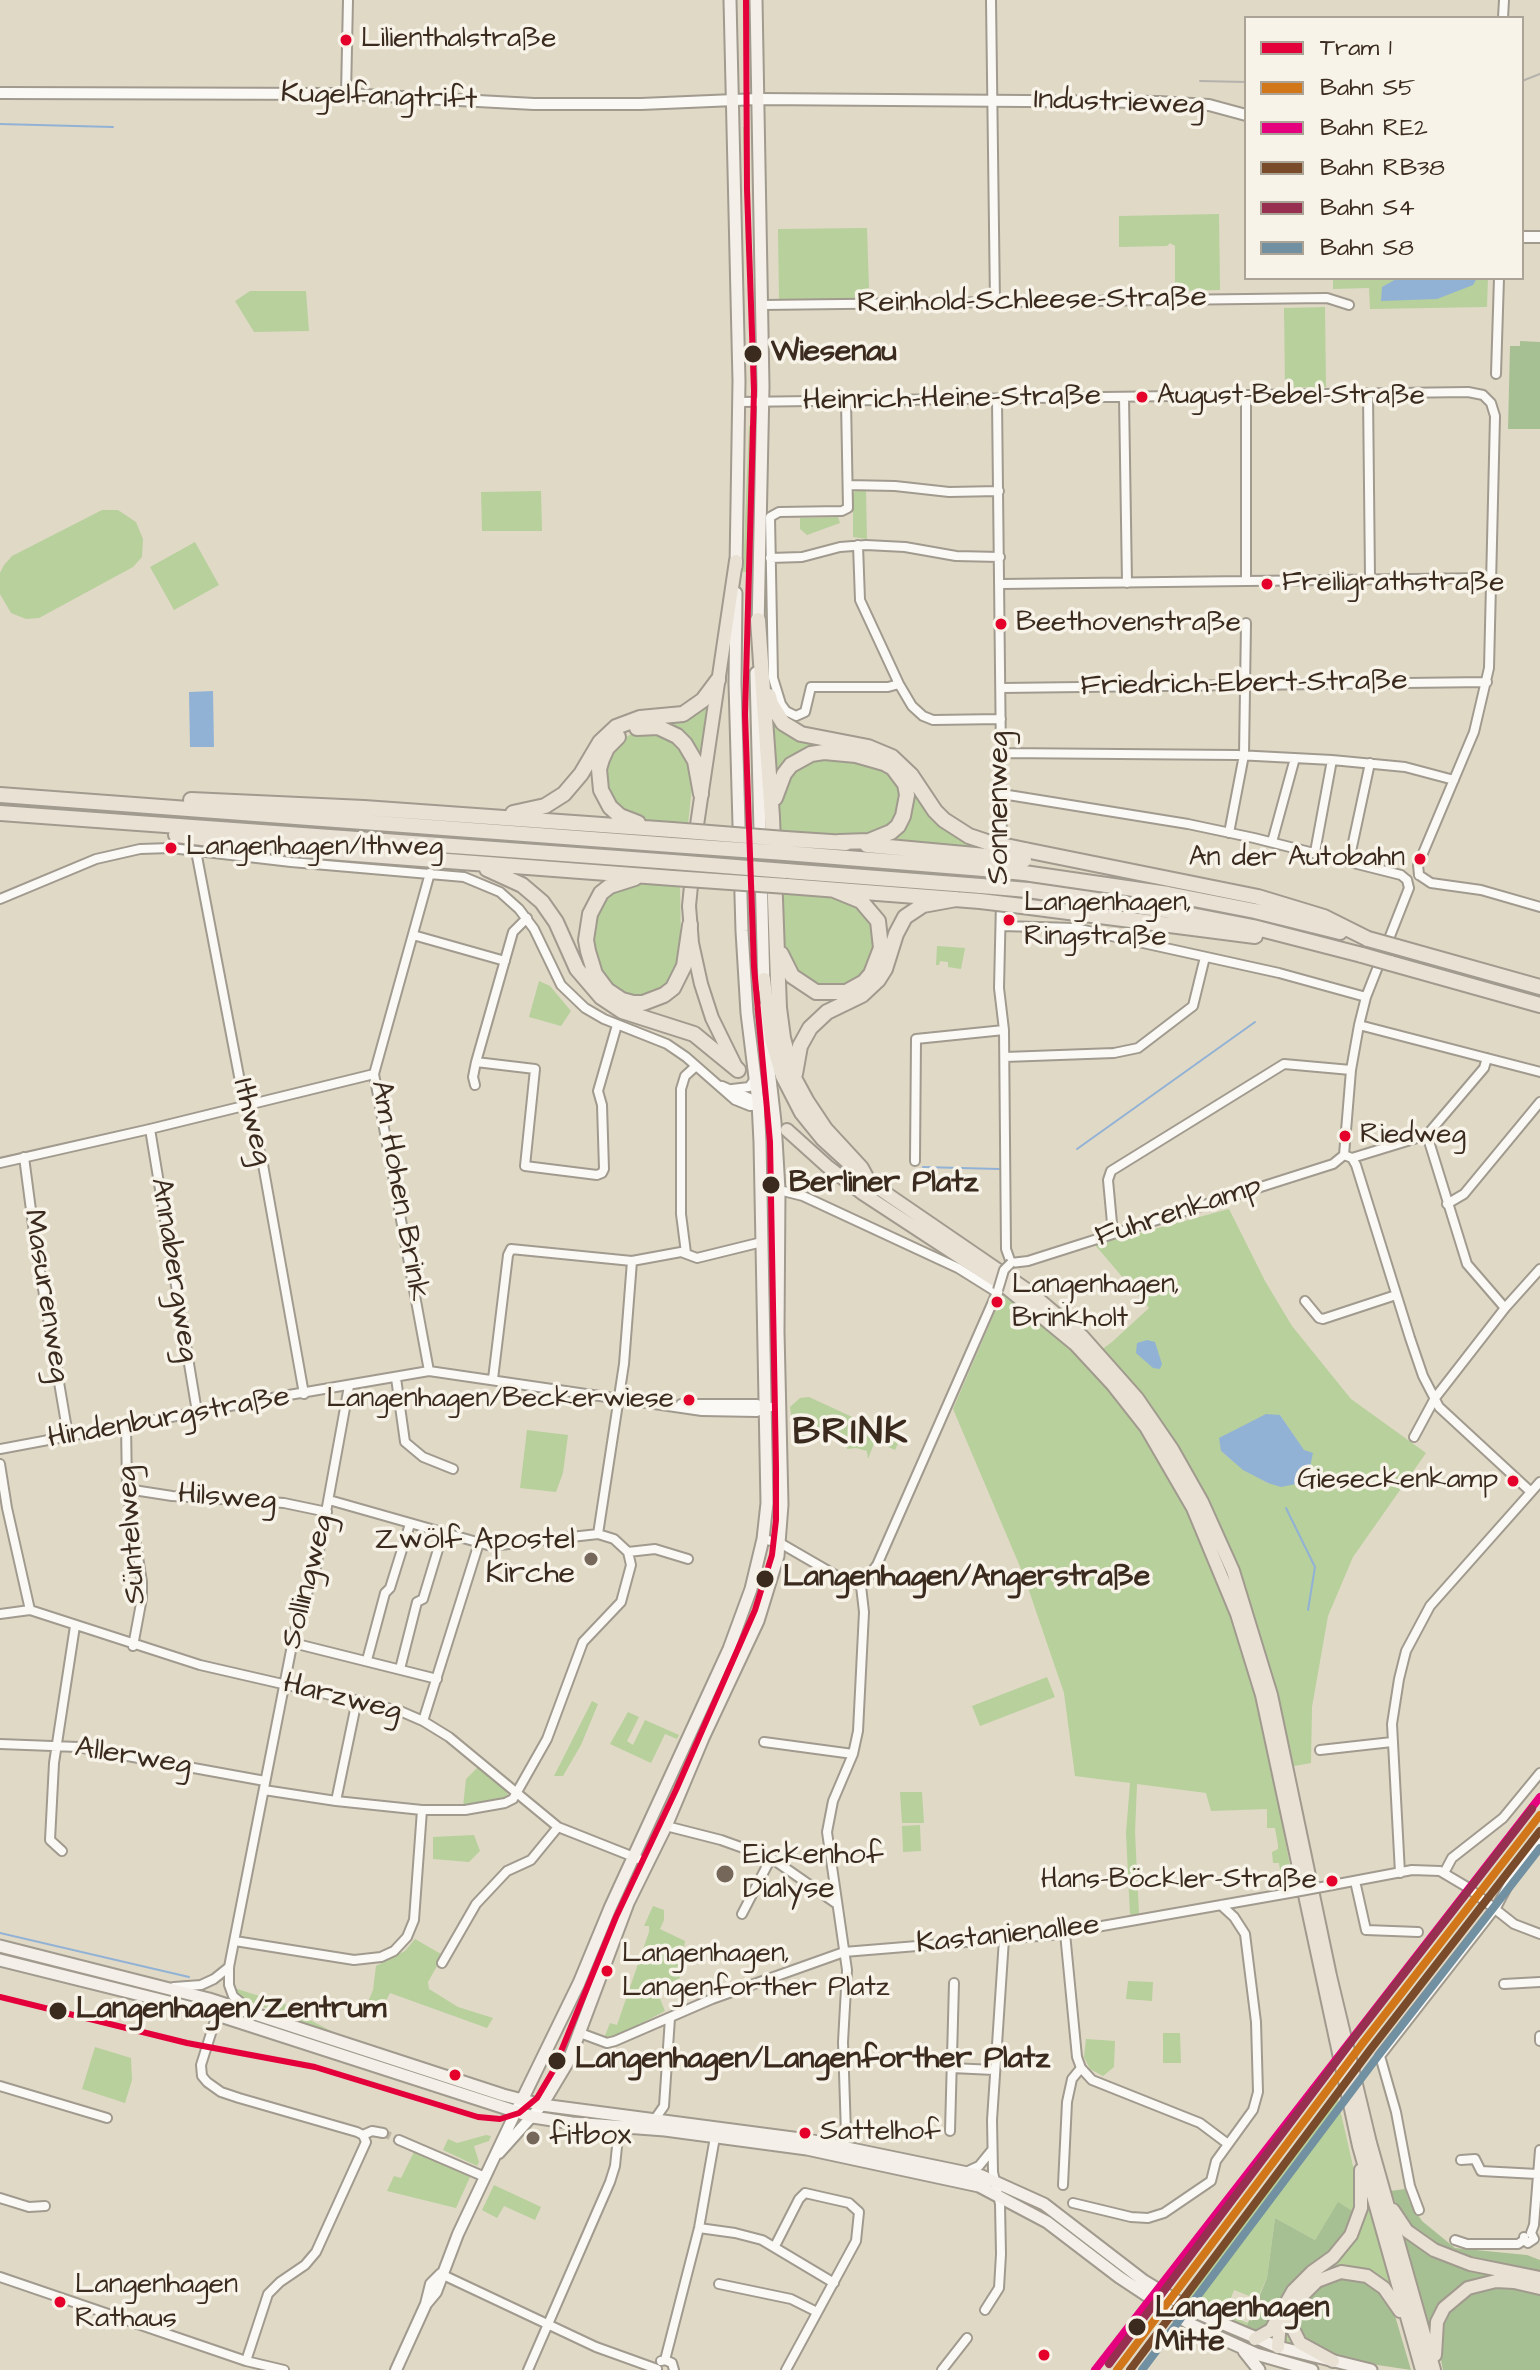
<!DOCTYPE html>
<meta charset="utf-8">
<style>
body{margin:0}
#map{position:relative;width:1540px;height:2370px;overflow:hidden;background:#e0d9c6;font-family:"Architects Daughter",sans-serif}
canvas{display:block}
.legend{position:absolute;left:1244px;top:16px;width:280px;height:264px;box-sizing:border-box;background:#f7f3e8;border:2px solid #aca397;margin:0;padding:10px 14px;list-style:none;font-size:24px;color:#3b2a1e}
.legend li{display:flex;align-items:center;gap:16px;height:40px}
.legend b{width:40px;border:2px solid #aca397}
</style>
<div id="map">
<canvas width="1540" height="2370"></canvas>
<ul class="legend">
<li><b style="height:10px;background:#e4003a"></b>Tram 1</li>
<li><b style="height:10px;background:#d17719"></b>Bahn S5</li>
<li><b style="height:10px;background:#e5007d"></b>Bahn RE2</li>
<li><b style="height:10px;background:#7a4b2a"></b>Bahn RB38</li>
<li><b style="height:10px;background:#972f50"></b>Bahn S4</li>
<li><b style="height:10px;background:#7190a1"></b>Bahn S8</li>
</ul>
</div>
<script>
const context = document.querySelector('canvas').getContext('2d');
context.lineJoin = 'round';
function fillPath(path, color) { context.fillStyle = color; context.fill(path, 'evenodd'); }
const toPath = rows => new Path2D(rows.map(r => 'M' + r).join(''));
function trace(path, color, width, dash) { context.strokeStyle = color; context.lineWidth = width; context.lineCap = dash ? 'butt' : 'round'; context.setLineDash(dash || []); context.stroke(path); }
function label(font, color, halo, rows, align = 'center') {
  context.font = font + ' "Architects Daughter",sans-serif'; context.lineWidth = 7; context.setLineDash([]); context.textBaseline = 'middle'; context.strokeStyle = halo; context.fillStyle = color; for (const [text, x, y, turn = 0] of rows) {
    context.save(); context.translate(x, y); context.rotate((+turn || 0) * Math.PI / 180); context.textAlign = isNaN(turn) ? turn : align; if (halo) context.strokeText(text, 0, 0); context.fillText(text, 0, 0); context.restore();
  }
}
fillPath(toPath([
 [743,127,746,127,749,257,746,257],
 [1219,214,1220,290,1175,291,1175,246,1170,243,1167,246,1119,247,1119,216],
 [867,228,869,288,859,291,853,300,779,301,778,229],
 [1333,278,1488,278,1487,307,1370,309,1369,288,1333,289],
 [250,291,306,291,309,331,254,332,235,301],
 [1325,307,1326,387,1285,388,1284,308],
 [749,426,755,426,748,572,743,572],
 [541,491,542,531,482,531,481,492],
 [855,491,866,491,867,539,853,537,853,494],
 [102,510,118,510,136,522,143,539,142,557,133,567,39,618,26,619,11,613,0,594,0,573,4,565,12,556],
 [800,518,838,517,840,523,807,535,800,529],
 [195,542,219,585,174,610,150,567],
 [711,695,700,768,697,758,652,721],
 [769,710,781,726,801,738,866,751,891,760,905,773,935,817,959,834,988,846,989,852,880,843,902,825,908,812,910,794,905,780,897,769,874,756,831,749,810,751,785,766,773,787],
 [651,731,669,737,687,754,693,778,688,824,639,819,624,812,606,793,603,770,617,744,631,734],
 [841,756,890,772,903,792,893,827,865,839,776,834,778,793,800,763],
 [637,884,680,885,681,947,675,977,663,990,637,999,610,988,592,954,595,919,606,899,616,890],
 [779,892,838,899,862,911,873,930,875,944,868,972,837,990,804,983,781,944],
 [937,946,965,948,961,969,948,967,948,962,940,961,939,965,936,965],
 [539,981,550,986,571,1011,561,1026,529,1017],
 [1229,1209,1265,1281,1292,1326,1351,1399,1426,1453,1353,1557,1328,1616,1312,1707,1311,1763,1272,1770,1294,1887,1274,1890,1274,1887,1280,1885,1281,1878,1279,1863,1273,1863,1272,1852,1278,1849,1278,1845,1275,1828,1267,1828,1267,1809,1211,1811,1206,1793,1137,1784,1135,1832,1139,1914,1130,1915,1126,1833,1130,1783,1075,1776,1064,1693,1024,1576,953,1409,1003,1293,1050,1329,1085,1362,1112,1342,1149,1308,1095,1245],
 [1280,1415,1304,1451,1268,1483,1243,1469,1221,1451],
 [809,1397,900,1439,895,1450,875,1441,868,1459,867,1451,856,1448,847,1449,846,1441,843,1439,808,1437,804,1438,804,1443,795,1444,790,1407,800,1398],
 [527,1430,568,1435,563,1473,556,1492,520,1488],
 [1047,1677,1055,1697,980,1726,972,1706],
 [592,1701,598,1704,581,1745,563,1776,554,1776],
 [628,1712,639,1717,627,1741,633,1745,645,1720,679,1735,677,1739,665,1734,651,1763,610,1744],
 [478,1767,506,1789,508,1795,504,1799,463,1807,466,1779],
 [900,1792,922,1792,924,1823,902,1823],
 [920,1825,921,1851,903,1852,902,1826],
 [474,1835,480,1851,469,1862,433,1859,433,1837],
 [653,1906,664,1910,664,1920,660,1929,685,1941,680,1978,656,1989,665,2011,612,2039,604,2038,610,2023,617,2025,649,1932,649,1926,644,1926],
 [415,1939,441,1954,441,1959,428,1982,429,1989,458,2007,493,2018,487,2028,390,1993,377,2018,363,2014,373,1990,376,1966,405,1951],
 [1128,1981,1153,1982,1152,2001,1126,1999],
 [234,1988,291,2006,315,2002,306,2018,335,2033,334,2035,309,2026,298,2019,243,2000,236,1995],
 [1180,2033,1181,2063,1163,2063,1163,2033],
 [1086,2039,1115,2041,1114,2067,1103,2076,1090,2069,1084,2057],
 [95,2047,131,2058,132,2080,125,2103,82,2089],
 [1337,2096,1356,2179,1354,2212,1338,2203,1315,2240,1275,2218,1267,2278,1257,2299,1234,2290,1225,2314,1248,2323,1245,2330,1184,2300,1230,2237,1234,2238,1280,2171],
 [486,2135,491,2136,489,2141,474,2146,479,2162,477,2166,443,2150,448,2139,457,2143],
 [414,2152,470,2177,456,2208,387,2191,394,2176,401,2178],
 [494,2185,541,2207,535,2220,504,2206,497,2218,482,2210],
 [1370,2208,1394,2294,1339,2270,1299,2347,1284,2343,1285,2324,1365,2209]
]), '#b7d09c');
fillPath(toPath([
 [1520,341,1540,342,1540,429,1508,429,1510,346,1520,346],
 [1405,2189,1410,2203,1422,2221,1455,2248,1527,2255,1540,2260,1540,2274,1449,2253,1410,2227,1401,2215,1390,2191],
 [1338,2202,1354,2212,1348,2231,1329,2255,1297,2278,1284,2292,1274,2320,1263,2331,1245,2330,1267,2278,1275,2218,1315,2240],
 [1406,2233,1487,2271,1486,2278,1467,2284,1431,2336,1402,2235],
 [1343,2278,1360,2279,1374,2287,1387,2299,1396,2319,1411,2370,1344,2360,1304,2341,1295,2321,1308,2294,1323,2283],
 [1498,2286,1540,2293,1540,2370,1443,2370,1439,2350,1441,2322,1447,2310,1469,2292]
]), '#a7c093');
fillPath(toPath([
 [1398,278,1477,278,1473,285,1437,299,1381,301,1382,287],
 [213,691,214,747,190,747,189,692],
 [1147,1340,1155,1342,1162,1364,1160,1369,1153,1368,1136,1353,1137,1343],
 [1266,1414,1280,1415,1304,1450,1313,1453,1308,1476,1296,1484,1281,1487,1268,1483,1243,1470,1221,1451,1219,1438]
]), '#92b2d5');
trace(toPath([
 [0,124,113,127],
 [1077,1149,1255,1022],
 [923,1167,999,1169],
 [1286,1508,1315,1567,1308,1610],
 [0,1933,189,1977]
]), '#92b2d5', 2);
trace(toPath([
 [383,2133,399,2140]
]), '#bfb6a4', 8, [8, 4]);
const minor = toPath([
 [991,0,995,303],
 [1503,18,1504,0],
 [346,94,348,0],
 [762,305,1327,298,1349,305],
 [1496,374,1499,278],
 [1368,394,1370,578],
 [1246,396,1246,580],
 [1124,397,1127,583],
 [997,400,1002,848],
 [846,401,848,508,842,511,779,512,770,517,773,678,781,704,786,711,796,716,805,712,811,687,888,687,899,684],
 [739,402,1468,392,1483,395,1491,403,1495,416,1489,668,1474,732,1418,865,1419,875],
 [848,485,895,486,949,492,999,491],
 [858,545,860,600,899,684,912,706,923,716,933,720,1001,719],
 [770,558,802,557,840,547,866,545,905,547,956,556,1000,557],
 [1001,584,1492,578],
 [1001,688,1487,682],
 [1002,753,1237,755,1332,760,1405,767,1454,780],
 [1002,794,1188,824,1254,838,1401,875,1407,880],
 [1229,833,1244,755,1246,623],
 [1272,842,1295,758],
 [196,851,243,1097,262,1159,304,1394],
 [1315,852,1332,760],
 [1349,861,1370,763],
 [1419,875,1431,883,1481,890,1540,907],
 [0,899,96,859,140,849,171,848,291,862,464,877,500,892,519,909,534,929,561,985,585,1008,604,1019,667,1044,686,1057,735,1100,750,1106,773,1105],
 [1001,902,999,988,1004,1030,1006,1249,1011,1263,1028,1261,1333,1164,1344,1155],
 [1001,926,1075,928,1279,973,1366,997],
 [413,935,505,961],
 [1359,1025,1540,1072],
 [1005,1057,1114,1053,1138,1048,1193,1006,1205,957],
 [476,1062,535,1069,525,1166,597,1175,602,1173,604,1169,602,1105,598,1091,617,1025],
 [475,1085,473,1077,476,1062,513,932,527,918],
 [722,1086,761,1103],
 [732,1089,749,1087,755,1079],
 [150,1129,197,1412],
 [1427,1135,1467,1264,1505,1308],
 [1344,1155,1352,1158,1356,1165,1410,1338,1423,1376,1439,1407,1531,1492],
 [1344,1155,1351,1070,1359,1025,1366,997,1409,888,1407,880],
 [24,1157,36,1248,68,1435],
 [1352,1158,1427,1135,1484,1068,1487,1058],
 [915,1161,916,1039,1004,1030],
 [0,1163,150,1129,374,1074],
 [779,1190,803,1196,958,1268,998,1293],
 [1447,1204,1464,1194,1540,1102],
 [1113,1234,1108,1180,1111,1171,1284,1064,1351,1070],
 [686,1253,681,1214,681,1089,685,1076,696,1066],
 [1305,1301,1319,1318,1323,1319,1396,1295],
 [429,1371,374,1074,430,873],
 [396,1378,405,1442,423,1457,453,1469],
 [493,1379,508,1255,511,1249,632,1261,681,1252,697,1258,762,1242],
 [681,1404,757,1404,764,1407],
 [126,1424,127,1489,142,1582,142,1598,133,1646],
 [1414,1437,1435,1398,1505,1308,1540,1269],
 [0,1449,283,1396,429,1371,702,1411,757,1412,764,1407,781,1407],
 [0,1464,7,1508,30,1610],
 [127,1489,172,1496,284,1503,327,1512],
 [329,1500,491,1546,598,1534,614,1539,628,1552,655,1549,688,1559],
 [598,1534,624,1364,632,1261],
 [763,1539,780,1543,837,1576,861,1586],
 [861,1586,877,1565,998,1290],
 [0,1614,30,1610,200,1665,400,1711,423,1721,449,1737,558,1827,649,1863],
 [293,1643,437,1679],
 [367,1660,385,1593,390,1588,410,1524],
 [400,1669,417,1602,423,1599,443,1533],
 [423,1721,479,1543],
 [764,1742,853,1754],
 [0,1744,78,1747,265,1781],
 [1320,1750,1392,1742],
 [264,1790,336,1801,422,1810,465,1810,505,1803,513,1799,547,1739,583,1642,621,1602,631,1565,628,1552],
 [336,1801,357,1700],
 [666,1826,721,1840,771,1858,837,1904],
 [62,1851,50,1840,54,1763,75,1626],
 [1400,1873,1392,1724,1399,1679,1406,1651,1430,1606,1540,1482],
 [1444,1873,1452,1858,1503,1818,1540,1773],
 [1355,1881,1366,1930,1418,1932],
 [1322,1887,1412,1870,1440,1871,1467,1887,1514,1924,1540,1934],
 [742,1914,771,1858],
 [235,1941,354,1960,381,1957,394,1951,407,1937,414,1920,422,1810],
 [442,1963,476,1904,507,1871,531,1860,558,1827],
 [1504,1984,1540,1982],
 [174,1987,201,1985,214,1979,229,1967],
 [218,2011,201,2065,202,2076,207,2082,221,2092,239,2098,357,2132,363,2135,366,2142,316,2252,305,2265,280,2282,268,2294,246,2361],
 [251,2011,233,1996,229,1985,229,1967,295,1630,316,1567,349,1386],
 [580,2033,607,2043,615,2041,712,1999,844,1952,1051,1935,1295,1892],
 [1540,2036,1540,2041],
 [952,2068,994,2070],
 [1081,2068,1092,2080,1200,2123,1228,2144],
 [0,2086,107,2118],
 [655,2119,664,2106,670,2018],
 [950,2131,954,1983],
 [363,2135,372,2131,383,2133],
 [399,2140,485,2177],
 [844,2146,846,2134,843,2042,847,1970,827,1832,833,1801,853,1754,858,1731,864,1612,861,1586],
 [1461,2160,1475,2159,1481,2171,1537,2174],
 [966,2172,979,2166,992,2150],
 [1063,2185,1067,2102,1072,2079,1081,2068,1077,2057,1065,1933],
 [0,2198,29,2207,45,2206],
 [1073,2203,1131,2217,1148,2218,1164,2213,1211,2181,1216,2161,1253,2110,1258,2092,1256,2022,1245,1934,1234,1917,1221,1905],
 [1419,2210,1410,2186,1396,2112,1380,2056,1497,1906,1515,1872,1540,1838],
 [699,2228,735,2233,762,2240,834,2283],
 [1455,2240,1467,2244,1518,2244,1524,2240,1524,2237],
 [1524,2240,1528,2243,1534,2239,1531,2233,1534,2225,1540,2150],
 [775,2246,799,2199,805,2193,849,2203,859,2212,856,2241,786,2370],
 [441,2274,596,2347,657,2369],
 [0,2277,246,2361,284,2370],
 [719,2284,791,2299,817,2312],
 [985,2310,999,2288,1001,2254,1000,2204,993,2172,992,2120,1004,1939],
 [665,2360,699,2228,715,2137],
 [661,2361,665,2360,672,2363,674,2370],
 [528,2370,610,2182,615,2166,619,2127],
 [942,2370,967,2338]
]);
const tertiary = toPath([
 [0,93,346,94,534,104,641,104,758,99,1158,102,1209,105,1246,115],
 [1522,237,1540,237],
 [499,2153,542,2105],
 [426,2304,436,2292,458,2234,519,2105],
 [396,2370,426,2304,431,2284,441,2274]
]);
const secondary = toPath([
 [730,0,739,381,736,567],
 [756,0,763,386,758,628],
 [756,673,764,988],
 [0,1946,209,1999,503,2095,542,2105,808,2140,982,2176,1044,2204,1144,2281,1195,2312,1278,2347,1371,2370],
 [0,1960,205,2011,533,2117,572,2123,665,2130,807,2149,979,2186,1047,2222,1119,2277,1190,2324,1256,2354,1312,2370],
 [522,2100,579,1983,610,1908,729,1649,751,1589,763,1539,767,1503,760,1142,758,1102,747,1013,742,931,735,683,736,593],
 [542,2105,569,2060,628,1903,666,1826,703,1738,758,1621,778,1556,782,1505,778,1332,779,1190,775,1122,762,1009],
 [1244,2351,1259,2370]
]);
const trunk = toPath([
 [736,561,697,825,689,906,692,943,701,984,712,1018,736,1067],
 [764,979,771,1039,782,1076,801,1113,822,1139,868,1181,1030,1292,1082,1336,1137,1398,1172,1449,1202,1502,1233,1571,1271,1695,1330,1976,1370,2143,1434,2370],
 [787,1130,827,1166,862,1193,1007,1288,1075,1344,1113,1385,1146,1427,1193,1508,1237,1614,1262,1695,1359,2146,1422,2370],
 [1393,2210,1407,2231,1434,2250,1470,2264,1540,2278],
 [1255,2339,1271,2330,1293,2291,1312,2272,1333,2257,1351,2235,1361,2208,1361,2170],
 [1278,2347,1280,2321],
 [1435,2355,1437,2322,1444,2308,1468,2288,1496,2281,1514,2282,1540,2288],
 [1333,2361,1300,2343,1291,2325,1292,2315,1299,2299,1317,2281,1341,2272,1367,2276,1384,2288,1400,2311]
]);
const motorway = toPath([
 [758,620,772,817,779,1008,783,1038,794,1078,807,1102,825,1129,861,1168,868,1181],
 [769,696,771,704,783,723,801,734,868,747,892,757,911,775,935,811,944,820,969,836,987,842],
 [637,728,658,727,677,736,685,744,695,761,701,794],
 [618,737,607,748,602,759,599,769,601,790,610,807,620,816,638,823],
 [0,795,672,845],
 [775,798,784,774,791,765,811,754,824,752,856,755,884,763,893,768,905,784,907,795,903,816,898,826,891,832,869,841,839,842],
 [191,800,364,808,672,830],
 [0,813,673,862],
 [513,813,545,806,564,794,581,774,600,742,616,727,640,718,683,714,703,700,718,680],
 [176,835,316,851,673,878],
 [785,839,846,843],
 [867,845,986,856],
 [1025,850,1258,897,1324,917,1368,939],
 [785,853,984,869],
 [487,869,522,885,542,902,556,922,577,969,601,997,622,1011,694,1034,738,1070],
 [786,871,981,886],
 [1024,873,1168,894,1255,911,1340,932],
 [635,878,610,886,601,893,590,914,586,940,588,951,595,974,607,990,622,1000,633,1003,643,1003,664,995,673,988,684,966,690,925],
 [787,886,980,901],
 [1028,890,1165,910,1253,927,1362,955],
 [1022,906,1255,936],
 [1397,947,1540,987],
 [781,954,792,976,816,992,846,992,864,982,871,974,881,948,878,921,861,901,834,890],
 [1390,963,1540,1005],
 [795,1074,800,1046,810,1028,827,1012,862,995,878,980,885,969,896,934,905,917,923,905,956,899]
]);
trace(minor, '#a19a8e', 12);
trace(tertiary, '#a19a8e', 14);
trace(secondary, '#a19a8e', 15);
trace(trunk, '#a19a8e', 16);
trace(motorway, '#a19a8e', 18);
trace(minor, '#faf9f6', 8);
trace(tertiary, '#faf9f6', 10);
trace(secondary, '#f4f0e9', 11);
trace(trunk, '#e9e1d4', 12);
trace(motorway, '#e9e1d4', 14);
trace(toPath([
 [1200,81,1246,82],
 [1522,81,1540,74]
]), '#b5b2ad', 2);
const minorBridge = toPath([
 [998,1290,1004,1270,1011,1263],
 [1295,1892,1322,1887]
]);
const motorwayBridge = toPath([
 [672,830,785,839],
 [987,842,1025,850],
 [672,845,785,853],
 [986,856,1024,860],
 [673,862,786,871],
 [984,869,1024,873],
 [673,878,787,886],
 [981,886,1028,890],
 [980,901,1022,906],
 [1368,939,1397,947],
 [1362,955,1390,963]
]);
trace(minorBridge, '#a19a8e', 12, []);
trace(motorwayBridge, '#a19a8e', 18, []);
trace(minorBridge, '#faf9f6', 8);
trace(motorwayBridge, '#e9e1d4', 14);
trace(toPath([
 [1117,2370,1362,2044,1540,1815]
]), '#d17719', 8);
trace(toPath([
 [1095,2370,1540,1797]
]), '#e5007d', 8);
trace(toPath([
 [1130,2370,1370,2050,1540,1831]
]), '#7a4b2a', 8);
trace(toPath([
 [1109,2364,1354,2038,1532,1809]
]), '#972f50', 8);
trace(toPath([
 [1142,2370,1378,2056,1540,1848]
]), '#7190a1', 8);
trace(toPath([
 [0,1997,187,2043,315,2067,478,2117,500,2119,519,2113,537,2098,553,2071,616,1917,676,1790,755,1610,772,1555,776,1520,776,1467,770,1142,754,967,745,715,754,391,747,189,746,0]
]), '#e4003a', 6);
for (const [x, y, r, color] of [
 [346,40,7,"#e4002b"],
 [753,354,10,"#3b2a1e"],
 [1142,397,7,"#e4002b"],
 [1267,584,7,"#e4002b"],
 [1001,624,7,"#e4002b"],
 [171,848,7,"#e4002b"],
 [1420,859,7,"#e4002b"],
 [1009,920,7,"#e4002b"],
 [1345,1136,7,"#e4002b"],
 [771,1185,10,"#3b2a1e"],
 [997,1302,7,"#e4002b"],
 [689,1400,7,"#e4002b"],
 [1513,1481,7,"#e4002b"],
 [591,1559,8,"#756759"],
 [765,1579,10,"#3b2a1e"],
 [725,1874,10,"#756759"],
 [1332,1881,7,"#e4002b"],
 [607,1971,7,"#e4002b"],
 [58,2011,10,"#3b2a1e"],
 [557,2061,10,"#3b2a1e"],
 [455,2075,7,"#e4002b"],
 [805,2133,7,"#e4002b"],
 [533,2138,8,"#756759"],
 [60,2302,7,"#e4002b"],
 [1137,2327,10,"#3b2a1e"],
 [1044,2355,7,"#e4002b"]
]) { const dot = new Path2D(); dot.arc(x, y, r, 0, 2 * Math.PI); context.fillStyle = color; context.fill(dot); trace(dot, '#f7f3e8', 3); }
label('28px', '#3b2a1e', '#f7f3e8', [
 ["Lilienthalstraße",361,40],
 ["August-Bebel-Straße",1157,397],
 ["Freiligrathstraße",1282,584],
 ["Beethovenstraße",1016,624],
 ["Langenhagen/Ithweg",186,848],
 ["An der Autobahn",1405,859,"right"],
 ["Langenhagen,",1024,904],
 ["Ringstraße",1024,938],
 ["Riedweg",1360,1136],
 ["Langenhagen,",1012,1286],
 ["Brinkholt",1012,1320],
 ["Langenhagen/Beckerwiese",674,1400,"right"],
 ["Gieseckenkamp",1498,1481,"right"],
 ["Hans-Böckler-Straße",1317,1881,"right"],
 ["Langenhagen,",622,1955],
 ["Langenforther Platz",622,1989],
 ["Sattelhof",820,2133],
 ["Langenhagen",75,2286],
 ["Rathaus",75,2320]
], 'left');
label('30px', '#3b2a1e', '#f7f3e8', [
 ["Kugelfangtrift",379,98,2],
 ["Industrieweg",1119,104,2],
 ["Reinhold-Schleese-Straße",1032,302,-1],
 ["Heinrich-Heine-Straße",952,400,-1],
 ["Friedrich-Ebert-Straße",1244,685,-1],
 ["Sonnenweg",1001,808,-90],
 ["Ithweg",251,1122,76],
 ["Am Hohen Brink",398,1191,80],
 ["Fuhrenkamp",1179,1213,-18],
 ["Annabergweg",173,1270,81],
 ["Masurenweg",45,1296,81],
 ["Hindenburgstraße",169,1419,-10],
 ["Hilsweg",227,1499,4],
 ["Süntelweg",133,1535,-94],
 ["Sollingweg",309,1582,-76],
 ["Harzweg",342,1699,14],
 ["Allerweg",133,1758,9],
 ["Kastanienallee",1008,1936,-6]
]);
label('bold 30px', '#3b2a1e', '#f7f3e8', [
 ["Wiesenau",771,354],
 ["Berliner Platz",789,1185],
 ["Langenhagen/Angerstraße",783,1579],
 ["Langenhagen/Zentrum",76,2011],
 ["Langenhagen/Langenforther Platz",575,2061],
 ["Langenhagen",1155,2310],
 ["Mitte",1155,2344]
], 'left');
label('30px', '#3b2a1e', '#f7f3e8', [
 ["Zwölf Apostel",575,1542,"right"],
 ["Kirche",575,1576,"right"],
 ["Eickenhof",743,1857],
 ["Dialyse",743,1891],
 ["fitbox",549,2138]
], 'left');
context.letterSpacing = '2px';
label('bold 38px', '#3b2a1e', '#f7f3e8', [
 ["BRINK",851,1435]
]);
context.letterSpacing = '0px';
</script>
